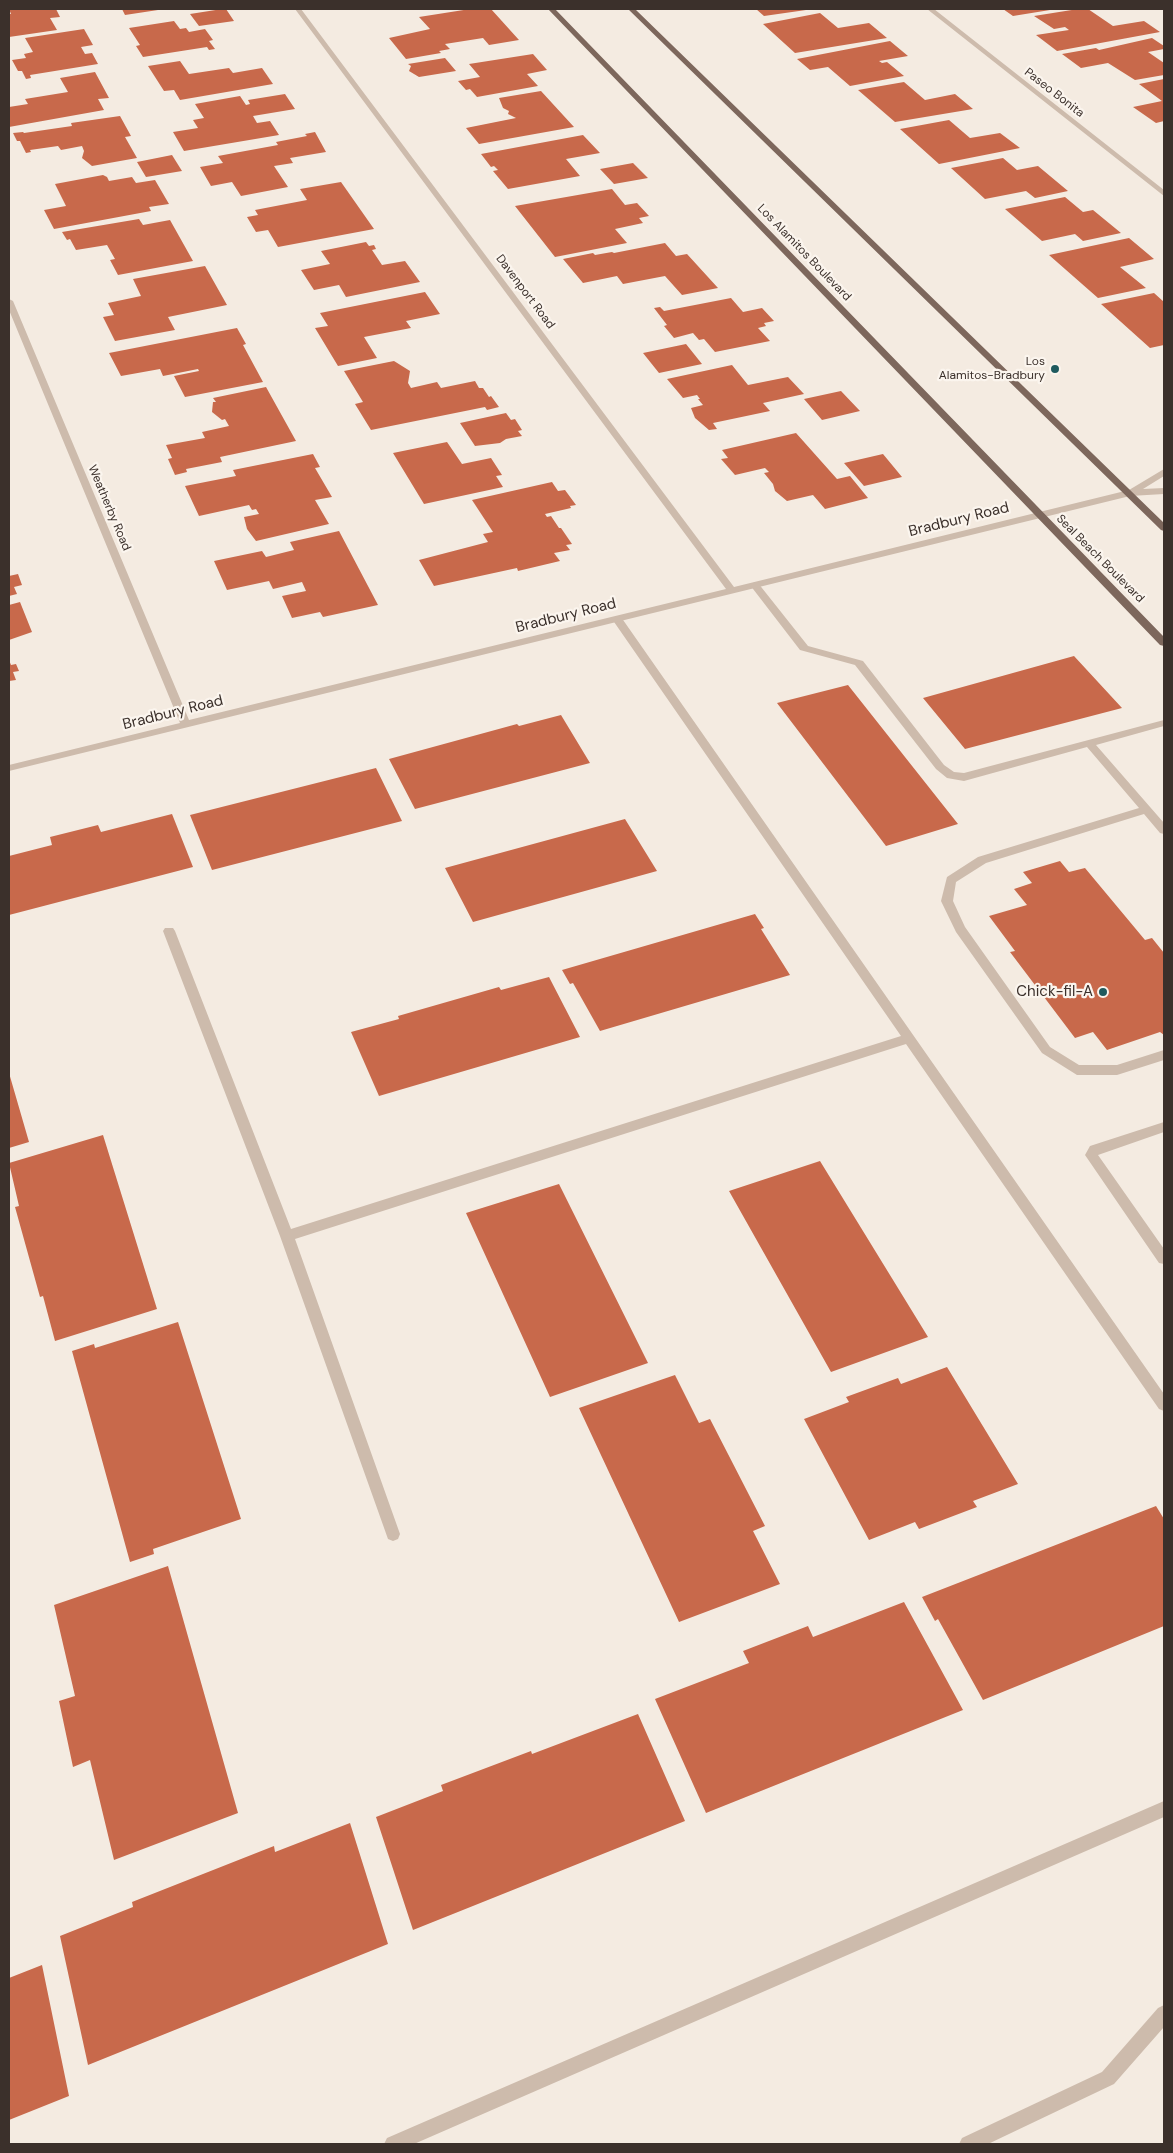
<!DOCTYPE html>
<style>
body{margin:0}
#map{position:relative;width:1173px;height:2153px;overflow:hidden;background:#f4ebe1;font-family:"DM Sans",sans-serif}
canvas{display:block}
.frame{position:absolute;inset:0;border:10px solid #3b302b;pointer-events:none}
</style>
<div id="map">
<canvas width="1173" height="2153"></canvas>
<div class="frame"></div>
</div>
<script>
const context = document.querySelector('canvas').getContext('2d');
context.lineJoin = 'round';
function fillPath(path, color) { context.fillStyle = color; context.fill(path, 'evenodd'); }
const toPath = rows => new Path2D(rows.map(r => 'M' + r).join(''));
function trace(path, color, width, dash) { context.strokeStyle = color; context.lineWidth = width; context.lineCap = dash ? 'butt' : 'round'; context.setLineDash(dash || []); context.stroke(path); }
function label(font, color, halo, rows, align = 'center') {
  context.font = font + ' "DM Sans",sans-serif'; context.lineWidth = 4.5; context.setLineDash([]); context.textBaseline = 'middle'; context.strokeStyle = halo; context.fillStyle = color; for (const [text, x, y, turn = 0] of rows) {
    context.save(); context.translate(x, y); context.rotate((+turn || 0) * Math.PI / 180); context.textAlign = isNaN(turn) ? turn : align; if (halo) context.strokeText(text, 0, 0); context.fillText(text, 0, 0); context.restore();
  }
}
fillPath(toPath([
 [9,9,56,9,60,17,50,18,57,30,9,37,9,14,11,14],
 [122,9,158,9,158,10,125,15],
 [222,9,226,9,234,21,199,26,190,14],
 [470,9,491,9,519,40,489,45,483,38,445,44,450,49,439,51,441,53,406,59,389,38,430,29,419,17],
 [756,9,806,9,806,10,764,16],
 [1003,9,1050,9,1050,10,1013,16],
 [1078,9,1088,9,1113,26,1144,21,1160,32,1057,51,1036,35,1069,30,1065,27,1054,29,1034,16],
 [820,13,838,28,869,23,887,38,795,53,763,24],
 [174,21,180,29,186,28,189,32,205,29,213,40,209,41,215,49,209,50,207,47,143,57,136,46,140,45,129,28],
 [84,29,93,45,81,47,85,54,92,53,98,64,30,75,31,78,26,79,22,71,18,71,12,60,26,58,24,54,33,52,25,38],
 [1152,38,1164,46,1164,49,1148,52,1164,63,1164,75,1135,80,1108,63,1081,68,1062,54,1096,48,1099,50],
 [890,41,908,56,879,61,882,63,887,62,904,76,850,86,828,67,810,70,797,59],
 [533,54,547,70,527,74,538,86,477,97,470,89,466,90,458,81,480,77,469,64],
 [445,58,456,71,419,77,409,71,411,66,408,64],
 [180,61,189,74,229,68,233,73,262,68,273,84,180,100,174,90,164,91,148,66],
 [95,72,109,98,98,99,104,110,9,127,9,107,28,104,25,99,68,92,60,78],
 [1164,79,1164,121,1156,123,1133,107,1162,101,1139,84],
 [904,82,925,100,955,94,973,109,895,122,858,90],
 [541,91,574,127,479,144,466,128,516,118,508,114,509,111,503,108,499,98],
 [285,94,295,109,253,116,257,123,270,121,279,135,184,151,173,132,198,128,193,120,204,118,195,104,240,96,246,105,250,104,248,100],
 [120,116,131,136,125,137,137,158,92,166,82,158,84,151,82,146,61,150,58,146,30,150,31,152,26,153,20,141,17,141,13,133,23,132,24,133,72,126,71,123],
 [949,120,970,138,1000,133,1020,148,939,164,900,129],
 [315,132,326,152,290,158,293,163,274,166,288,187,241,196,232,182,211,186,200,167,223,163,218,156,278,145,276,142,307,136,305,134],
 [583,135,600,153,566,159,580,176,508,189,493,171,498,170,494,166,491,167,481,154],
 [172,155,182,171,146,177,137,162],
 [1003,158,1017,170,1038,166,1068,191,1035,198,1026,191,985,199,951,168],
 [633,163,648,178,614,184,600,169],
 [103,175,107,177,109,181,132,177,136,183,155,180,169,204,149,207,151,211,54,229,44,210,66,206,55,184],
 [341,182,374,229,278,247,268,230,256,232,247,217,258,215,255,210,307,200,300,189],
 [612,189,625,205,637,203,649,216,639,218,643,223,615,229,627,243,555,257,515,206],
 [1065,197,1083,212,1093,210,1121,233,1083,241,1075,234,1042,241,1005,209],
 [139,219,143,225,170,220,193,261,118,275,110,260,115,259,107,245,76,250,70,239,67,240,62,232],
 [1129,238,1154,259,1120,267,1146,288,1098,298,1049,255],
 [366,242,369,246,374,245,376,249,372,250,382,265,405,261,420,282,346,297,339,285,314,290,301,270,330,264,321,251],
 [665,243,676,256,687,254,718,288,682,295,665,276,623,284,617,276,583,283,563,259,593,253,595,255,612,252,614,253],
 [205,266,227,305,168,317,175,330,115,341,103,317,114,315,108,303,141,296,133,279],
 [425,292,440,314,406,321,411,328,364,337,377,358,338,366,315,328,328,326,320,313],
 [1154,293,1164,302,1164,345,1150,348,1101,304],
 [731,298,743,312,762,308,774,321,764,323,766,326,758,328,770,341,715,352,704,339,699,340,693,333,674,338,664,326,667,325,654,308,660,307,664,311],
 [237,328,246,344,243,345,263,382,185,397,174,376,199,371,198,369,163,376,160,369,121,376,109,353],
 [686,344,702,364,659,373,643,353],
 [394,361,410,371,408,383,411,388,437,382,441,388,475,381,479,388,483,388,489,397,491,396,499,407,487,410,485,407,371,430,355,404,363,402,344,371],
 [732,365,748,385,788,377,804,394,763,403,770,411,713,423,717,429,709,430,695,418,691,408,703,405,698,399,700,399,697,395,683,398,667,379],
 [266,387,296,441,220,457,222,462,186,469,187,472,175,475,168,459,172,458,166,445,205,438,202,432,229,426,225,419,222,420,212,412,213,402,216,402,213,398],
 [841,391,860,411,822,420,804,399],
 [506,413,511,420,515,419,522,430,518,431,522,436,506,439,500,443,475,446,460,423],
 [796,433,837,479,850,476,868,498,825,509,813,495,787,501,775,491,773,484,764,473,769,472,765,468,735,475,721,459,728,458,722,450],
 [447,442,462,464,491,458,502,475,496,476,503,487,424,504,393,453],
 [313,454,320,467,315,468,332,497,315,500,329,524,256,541,247,529,244,517,259,514,256,509,252,510,249,505,199,516,185,486,236,476,233,470],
 [883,454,902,477,864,486,844,463],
 [552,482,558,491,565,490,576,505,570,506,571,508,545,514,547,517,551,516,559,528,561,528,572,544,566,545,570,550,554,553,560,561,518,571,517,568,434,586,419,560,488,542,483,534,493,532,472,500],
 [339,531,378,605,323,617,320,612,292,618,282,596,306,591,302,582,273,589,269,581,227,590,214,561,262,551,266,557,294,550,290,542],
 [18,574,22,585,14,587,17,594,9,596,9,576],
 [20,602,32,632,9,640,9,605],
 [1074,656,1122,708,965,749,923,698],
 [9,660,11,665,16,664,19,671,13,672,16,680,9,681],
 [848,685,958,824,886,846,777,703],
 [561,715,590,763,415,809,389,759,517,724,519,726],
 [376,768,402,821,212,870,190,815],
 [172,814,193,867,9,915,9,856,52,845,50,837,98,825,101,832],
 [625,819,657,871,473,922,445,868],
 [1060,861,1069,872,1085,868,1145,940,1152,938,1164,953,1164,1035,1160,1032,1107,1050,1093,1032,1075,1038,1010,952,1015,951,989,916,1027,905,1014,889,1032,883,1023,872],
 [755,914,764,928,761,929,790,975,600,1031,573,983,570,984,562,970],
 [549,977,580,1037,379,1096,351,1032,399,1019,398,1016,499,987,501,990],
 [9,1073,29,1142,9,1148],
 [103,1135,157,1309,55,1341,43,1296,40,1297,15,1207,19,1206,9,1163],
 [820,1161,928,1337,831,1372,729,1191],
 [559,1184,648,1363,550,1397,466,1213],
 [178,1322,241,1519,153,1549,154,1554,130,1562,72,1351,94,1344,95,1348],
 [947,1367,1018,1484,973,1501,977,1507,919,1529,915,1522,869,1540,804,1419,849,1402,846,1397,898,1378,901,1384],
 [675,1375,699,1423,710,1419,765,1526,753,1531,780,1584,679,1622,579,1408],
 [1156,1506,1164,1519,1164,1626,983,1700,938,1619,935,1621,922,1597],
 [168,1566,238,1813,114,1860,90,1760,73,1767,59,1701,75,1696,54,1605],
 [904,1602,963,1710,706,1813,655,1699,749,1663,743,1651,808,1626,813,1637],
 [638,1714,685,1821,413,1930,376,1817,443,1791,441,1785,531,1751,532,1754],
 [350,1823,388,1944,88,2065,60,1936,133,1907,132,1902,274,1846,275,1852],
 [42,1965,69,2096,9,2120,9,1978]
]), '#c8694b');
fillPath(toPath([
 [755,582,758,583,808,646,863,661,944,765,954,772,964,773,1164,720,1164,726,1096,745,1164,823,1164,834,1160,833,1144,814,986,863,956,882,953,901,965,927,1050,1047,1079,1065,1117,1065,1164,1050,1164,1060,1117,1075,1077,1075,1042,1053,956,932,941,901,947,877,978,857,1139,808,1087,747,964,781,947,778,936,769,855,665,800,650,750,585,755,582],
 [617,616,621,617,1164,1394,1164,1411,1159,1409,906,1044,295,1239,400,1534,398,1539,393,1541,388,1539,280,1236,163,931,165,928,173,928,175,931,291,1229,901,1036,612,619,617,616],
 [1164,1122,1164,1132,1098,1155,1164,1249,1164,1264,1159,1263,1085,1155,1090,1146,1164,1122],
 [1164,1801,1164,1817,414,2144,384,2144,387,2138,1164,1801],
 [1164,2005,1164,2027,1114,2084,988,2144,959,2144,962,2138,1102,2072,1158,2008,1164,2005]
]), '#cdbbac');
fillPath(toPath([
 [295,9,301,9,734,587,1129,490,1164,469,1164,476,1143,489,1164,488,1164,494,1130,496,9,771,9,765,180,723,9,310,9,299,13,301,189,720,726,589,295,9],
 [927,9,934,9,1164,190,1164,196,927,9]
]), '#cdbbac');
fillPath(toPath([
 [548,9,555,9,1164,637,1164,646,1160,645,548,9],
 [628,9,635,9,1164,523,1164,531,1161,530,628,9]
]), '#7d675c');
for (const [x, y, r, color] of [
 [1055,369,5,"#1f5a5e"],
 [1103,992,5,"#1f5a5e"]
]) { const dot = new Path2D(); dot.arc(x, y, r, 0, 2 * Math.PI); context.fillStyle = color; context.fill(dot); trace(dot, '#fbf5ee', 2); }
label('12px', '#3b302b', '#fbf5ee', [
 ["Paseo Bonita",1054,93,38],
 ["Los Alamitos Boulevard",804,253,46],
 ["Davenport Road",525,292,53],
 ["Weatherby Road",109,508,67],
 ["Seal Beach Boulevard",1100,559,45]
]);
label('12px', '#3b302b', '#fbf5ee', [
 ["Los",1045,362],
 ["Alamitos-Bradbury",1045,376]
], 'right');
label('15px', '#3b302b', '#fbf5ee', [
 ["Bradbury Road",959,520,-14],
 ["Bradbury Road",566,616,-14],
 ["Bradbury Road",173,713,-14]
]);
label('15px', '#3b302b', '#fbf5ee', [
 ["Chick-fil-A",1093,992]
], 'right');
</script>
